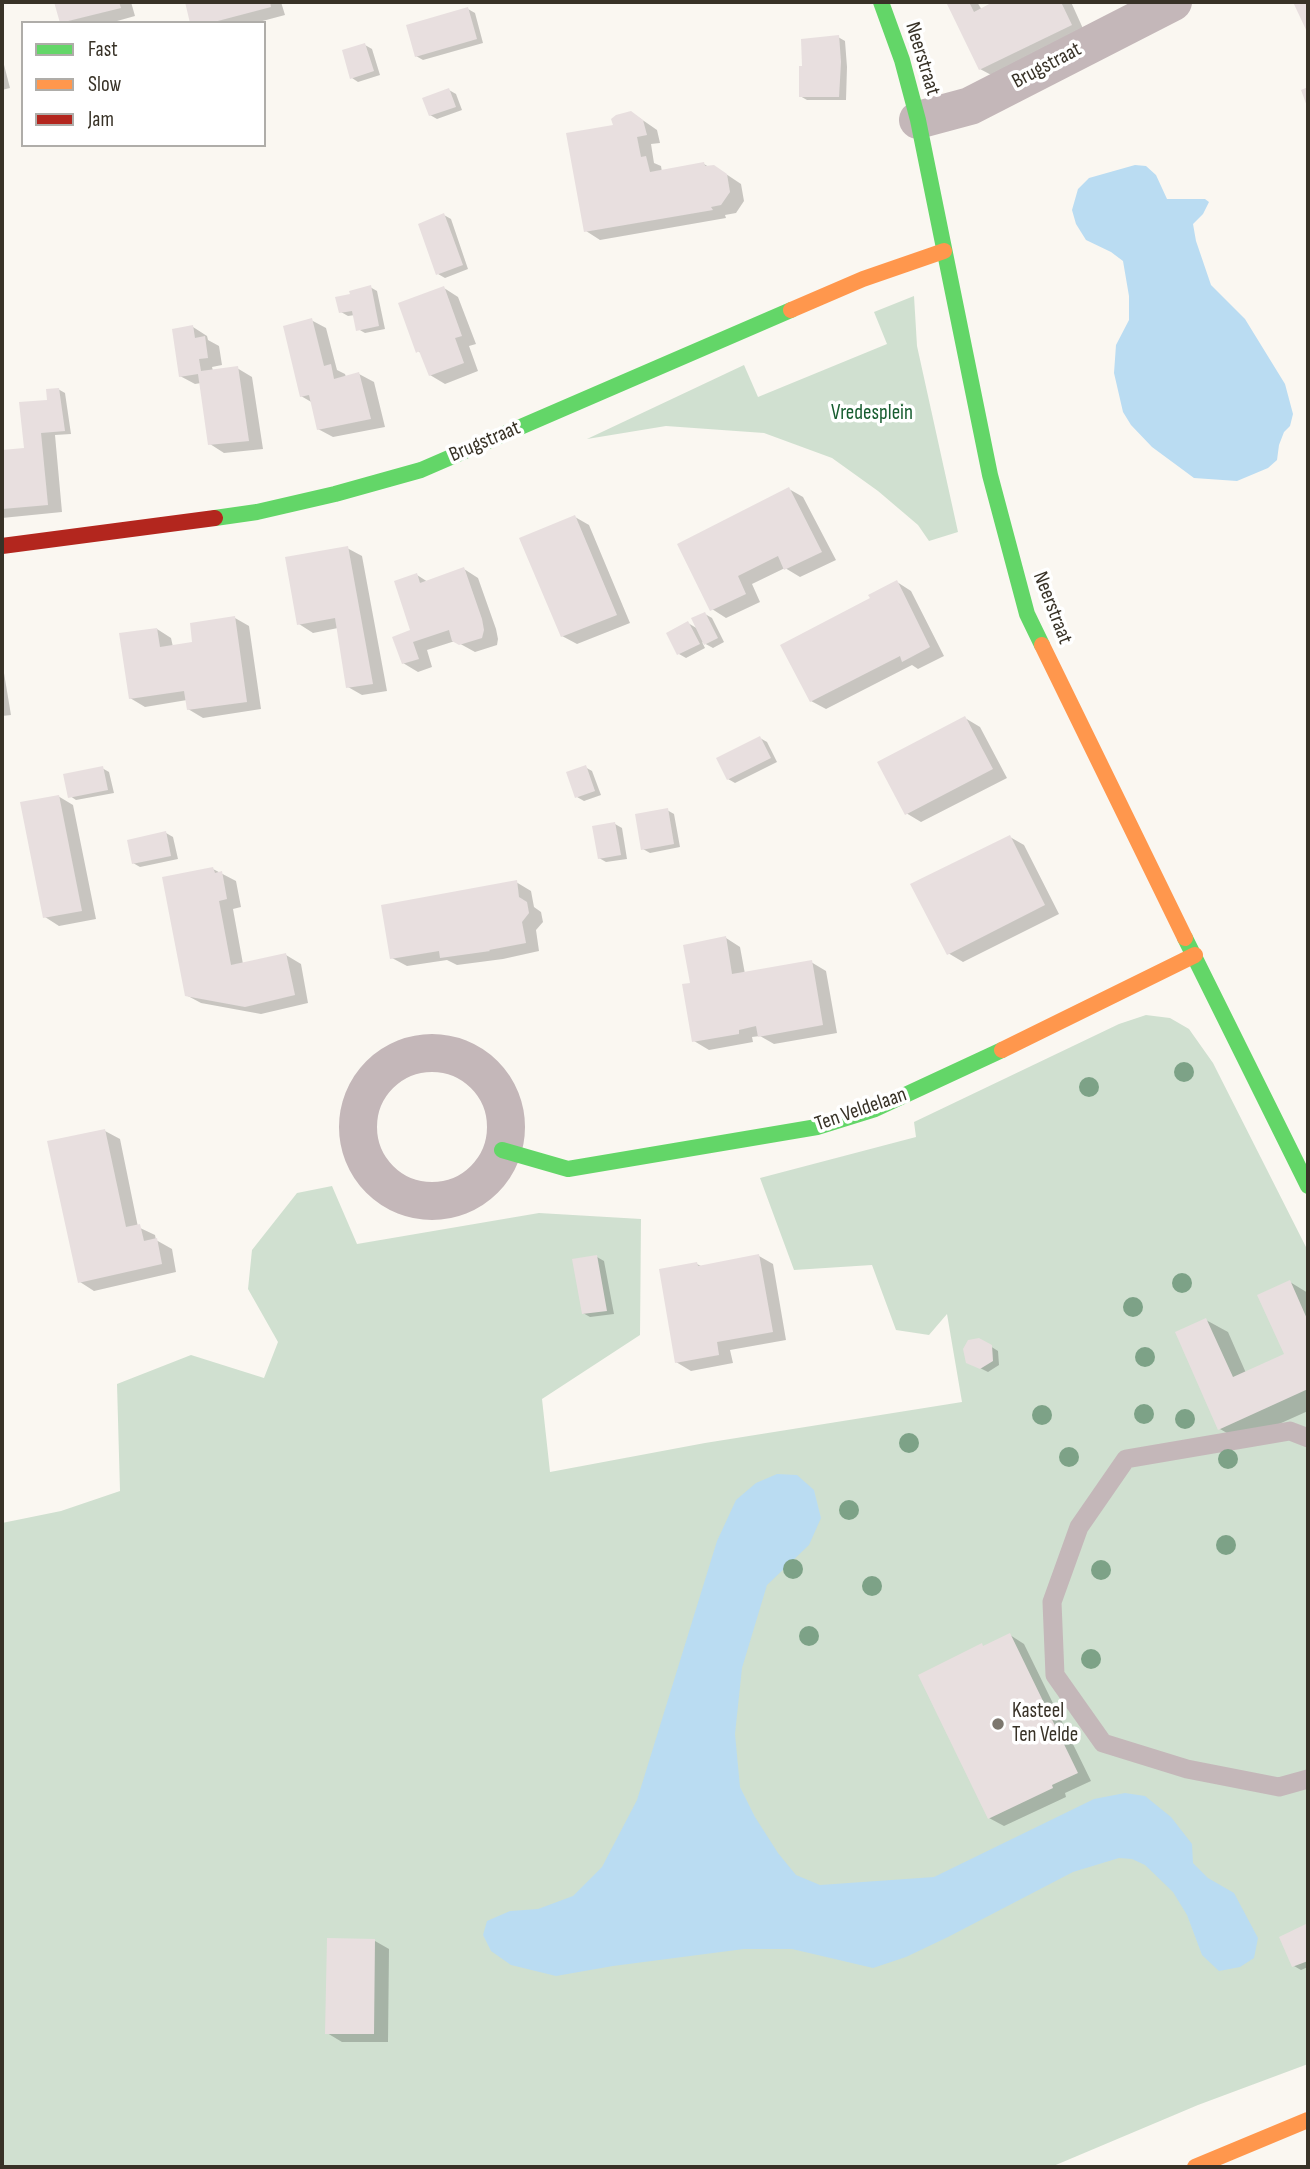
<!DOCTYPE html>
<style>
body{margin:0}
#map{position:relative;width:1310px;height:2169px;overflow:hidden;background:#faf7f1;font-family:"Sofia Sans Condensed",sans-serif}
canvas{display:block}
.frame{position:absolute;inset:0;border:4px solid #383227;pointer-events:none}
.legend{position:absolute;left:21px;top:21px;width:245px;height:126px;box-sizing:border-box;background:#fff;border:2px solid #afada9;margin:0;padding:9px 12px;list-style:none;font-size:21px;color:#383227}
.legend li{display:flex;align-items:center;gap:14px;height:35px}
.legend b{width:35px;border:2px solid #afada9}
</style>
<div id="map">
<canvas width="1310" height="2169"></canvas>
<div class="frame"></div>
<ul class="legend">
<li><b style="height:9px;background:#63d668"></b>Fast</li>
<li><b style="height:9px;background:#ff974d"></b>Slow</li>
<li><b style="height:9px;background:#b3261e"></b>Jam</li>
</ul>
</div>
<script>
const context = document.querySelector('canvas').getContext('2d');
context.lineJoin = 'round';
function fillPath(path, color) { context.fillStyle = color; context.fill(path, 'evenodd'); }
const toPath = rows => new Path2D(rows.map(r => 'M' + r).join(''));
function trace(path, color, width, dash) { context.strokeStyle = color; context.lineWidth = width; context.lineCap = dash ? 'butt' : 'round'; context.setLineDash(dash || []); context.stroke(path); }
function label(font, color, halo, rows, align = 'center') {
  context.font = font + ' "Sofia Sans Condensed",sans-serif'; context.lineWidth = 7; context.setLineDash([]); context.textBaseline = 'middle'; context.strokeStyle = halo; context.fillStyle = color; for (const [text, x, y, turn = 0] of rows) {
    context.save(); context.translate(x, y); context.rotate((+turn || 0) * Math.PI / 180); context.textAlign = isNaN(turn) ? turn : align; if (halo) context.strokeText(text, 0, 0); context.fillText(text, 0, 0); context.restore();
  }
}
fillPath(toPath([
 [914,296,917,346,958,532,929,541,918,525,878,491,832,458,764,433,666,426,587,439,744,365,758,397,887,344,874,312],
 [1146,1015,1170,1018,1189,1029,1213,1063,1308,1251,1308,2064,1198,2105,1051,2167,2,2167,2,1523,61,1511,120,1491,117,1384,191,1355,264,1378,278,1342,248,1289,252,1250,297,1193,332,1186,357,1244,539,1213,641,1219,640,1335,542,1399,550,1472,705,1443,962,1402,947,1314,929,1335,896,1330,872,1265,794,1270,760,1178,916,1137,914,1122,1119,1024]
]), '#d0e0d0');
fillPath(toPath([
 [1135,165,1146,166,1156,175,1167,199,1205,199,1209,202,1203,214,1193,224,1196,241,1211,285,1245,319,1285,384,1293,414,1290,426,1284,432,1279,445,1277,460,1268,468,1237,481,1194,478,1152,447,1131,425,1123,412,1114,373,1116,345,1129,320,1129,296,1123,261,1111,252,1086,240,1076,224,1072,210,1078,189,1089,178],
 [777,1474,797,1475,814,1490,821,1518,809,1545,767,1585,742,1668,735,1734,740,1787,755,1817,778,1853,796,1875,820,1885,934,1877,1094,1799,1125,1793,1145,1796,1171,1817,1192,1844,1193,1863,1208,1878,1234,1893,1258,1938,1254,1958,1240,1967,1219,1971,1202,1955,1187,1915,1173,1892,1145,1865,1132,1859,1119,1858,1073,1872,948,1937,906,1957,873,1968,792,1949,744,1949,613,1966,556,1976,511,1965,491,1951,483,1935,487,1921,510,1911,538,1909,573,1896,602,1867,637,1800,717,1541,736,1500,756,1483]
]), '#badcf2');
fillPath(toPath([
 [56,2,131,2,135,16,110,23,62,23],
 [187,2,281,2,285,15,255,23,192,23],
 [948,2,977,2,982,10,996,4,995,2,1071,2,1085,33,995,77,980,69],
 [468,9,475,13,483,43,423,60,416,56],
 [838,37,845,41,847,67,846,100,807,100,800,96],
 [365,45,372,49,380,75,358,82,352,78],
 [2,57,10,88,2,90],
 [449,90,456,94,462,110,437,119,430,115],
 [631,112,657,130,660,143,651,144,654,163,661,166,662,172,704,164,709,167,714,166,741,184,744,201,736,213,725,215,726,218,600,240,586,231,615,126],
 [444,215,451,219,468,269,445,278,438,274],
 [370,287,377,291,385,329,365,333,358,329,355,315,348,316,341,312],
 [444,288,458,297,476,344,469,346,478,371,445,384,430,375,422,354,418,351],
 [311,320,326,328,337,370,345,374,346,377,359,374,374,382,385,427,333,437,318,429,313,403,301,396],
 [193,327,207,336,208,340,219,346,222,365,212,367,213,371,237,368,252,377,263,449,224,453,210,444,201,383,195,384,180,376],
 [58,389,65,393,71,434,55,435,62,512,2,518,2,452,25,449,49,401],
 [789,489,803,497,836,560,800,577,785,568,752,584,760,602,726,618,712,609],
 [575,517,589,525,630,623,577,644,562,636],
 [347,548,362,556,387,691,362,695,348,687,338,628,313,633,299,624],
 [464,569,478,578,496,629,498,639,497,645,475,652,455,641,427,650,432,667,418,672,403,663,412,631,417,575,428,582],
 [897,582,911,591,944,656,918,669,912,665,826,709,811,701,873,599],
 [705,614,712,618,724,642,713,648,702,642,705,648,686,658,679,654,688,623,698,629],
 [235,618,249,626,261,709,203,718,188,709,187,700,145,707,130,698,157,629,171,638,173,647,194,644],
 [2,661,11,715,2,716],
 [965,718,980,727,1007,778,921,822,906,813],
 [760,738,767,742,777,762,735,783,728,779],
 [585,767,592,771,601,795,584,801,577,797],
 [102,768,109,772,114,793,76,800,70,796],
 [58,796,73,805,96,919,59,926,45,917],
 [667,810,674,814,680,847,650,853,643,849],
 [615,824,622,828,627,859,606,862,599,858],
 [166,833,173,837,178,859,140,867,133,863],
 [1010,837,1024,845,1059,914,963,962,948,953],
 [213,869,236,881,241,907,233,909,243,964,286,955,301,964,308,1003,261,1014,201,1003,186,995],
 [516,882,531,891,534,907,541,912,543,922,536,930,539,951,503,959,457,965,447,960,407,966,392,958],
 [726,938,740,947,745,974,811,962,826,971,837,1033,774,1044,760,1036,752,1037,753,1042,709,1050,694,1041,693,984],
 [105,1131,120,1139,138,1227,155,1235,156,1240,172,1249,176,1272,94,1291,80,1282],
 [759,1256,773,1264,786,1340,730,1350,733,1363,691,1371,676,1362,697,1264,703,1267],
 [597,1257,604,1261,614,1314,590,1317,583,1313],
 [1290,1282,1308,1293,1308,1411,1241,1441,1220,1429,1206,1320,1228,1332,1246,1373,1286,1355],
 [979,1339,998,1351,999,1365,988,1372,972,1364],
 [1010,1635,1024,1644,1091,1781,1065,1793,1066,1797,1004,1826,989,1818,985,1647],
 [1308,1925,1308,1967,1301,1970,1294,1966,1281,1938],
 [375,1941,389,1949,388,2042,342,2042,327,2033]
]), '#0003');
fillPath(toPath([
 [54,2,119,2,121,8,60,23],
 [185,2,270,2,271,7,210,23,190,23],
 [946,2,969,2,974,12,993,2,1061,2,1072,25,979,70],
 [1293,2,1308,2,1308,34],
 [468,7,477,39,415,57,406,25],
 [839,35,841,62,839,97,799,97,799,66,802,66,801,39],
 [365,43,374,71,350,79,342,50],
 [1308,87,1308,109,1301,90],
 [449,88,456,107,429,116,422,98],
 [631,111,643,120,647,135,637,137,641,157,646,156,650,172,704,162,705,166,714,165,727,174,730,192,721,205,711,207,713,210,584,232,566,133,613,125,611,119,616,115],
 [444,213,463,265,436,275,418,224],
 [371,285,379,326,356,331,352,311,339,313,335,297,350,294,349,291],
 [444,286,462,336,455,338,464,363,429,376,419,351,416,353,398,303],
 [312,318,324,366,331,364,334,379,359,372,371,419,317,430,309,395,300,397,283,326],
 [193,325,195,338,205,336,208,358,199,359,201,371,238,366,249,441,208,445,198,374,179,377,172,329],
 [59,388,65,431,41,433,48,505,2,509,2,450,24,448,19,402,47,400,46,389],
 [789,487,822,552,784,570,778,556,738,576,746,594,710,611,677,544],
 [575,515,617,615,561,637,519,538],
 [348,546,373,684,346,688,335,618,297,625,285,557],
 [464,567,482,619,484,630,482,638,459,645,452,641,449,630,413,642,419,659,402,664,392,637,410,630,394,581,417,573,420,583],
 [897,580,930,647,902,662,900,656,810,702,780,645,870,598,868,595],
 [705,612,718,638,704,645,691,618],
 [235,616,247,702,187,710,184,691,129,699,119,633,157,628,160,647,192,642,190,623],
 [688,621,700,644,677,655,666,633],
 [965,716,993,769,905,815,877,762],
 [760,736,771,758,727,780,716,758],
 [586,765,595,791,575,798,566,772],
 [103,766,108,790,68,798,63,774],
 [59,795,82,911,43,918,20,802],
 [668,808,674,844,641,850,635,814],
 [615,822,621,855,598,859,592,826],
 [166,831,171,856,132,864,127,840],
 [1010,835,1045,905,947,955,910,884],
 [213,867,215,873,222,871,227,899,219,901,231,965,286,953,295,995,245,1007,185,996,162,877],
 [517,880,519,897,527,902,529,913,522,922,526,943,489,950,490,951,440,958,439,951,390,959,381,905],
 [726,936,732,974,812,960,823,1025,758,1037,756,1026,739,1030,739,1034,692,1042,682,984,690,983,683,945],
 [105,1129,126,1227,140,1224,144,1241,157,1238,162,1264,78,1283,47,1141],
 [759,1254,773,1332,717,1342,719,1355,675,1363,659,1269,697,1262,698,1266],
 [597,1255,607,1311,582,1314,572,1259],
 [1290,1280,1308,1321,1308,1389,1218,1430,1175,1332,1206,1318,1233,1377,1284,1354,1257,1295],
 [979,1338,992,1345,993,1361,980,1369,966,1363,963,1349,968,1340],
 [1010,1633,1078,1773,1052,1785,1053,1788,988,1819,918,1675,982,1643,983,1646],
 [1308,1923,1308,1961,1292,1967,1279,1937],
 [327,1938,375,1939,374,2034,325,2034]
]), '#e8dfdf');
trace(toPath([
 [1308,1438,1290,1431,1126,1459,1079,1527,1052,1602,1055,1675,1103,1743,1187,1769,1279,1787,1308,1779]
]), '#c4b7b9', 19);
trace(toPath([
 [918,120,970,106,1173,2],
 '358 1127a74 74 0 1 1 148 0a74 74 0 1 1-148 0Z'
]), '#c4b7b9', 38);
trace(toPath([
 [881,2,902,60,918,120,990,475,1027,614,1042,645],
 [215,518,257,512,335,494,421,470,791,310],
 [1185,938,1308,1186],
 [502,1150,568,1169,817,1127,875,1109,1002,1050]
]), '#63d668', 16);
trace(toPath([
 [791,310,863,279,944,251],
 [1042,645,1185,938],
 [1002,1050,1195,955],
 [1195,2167,1308,2120]
]), '#ff974d', 16);
trace(toPath([
 [2,546,215,518]
]), '#b3261e', 16);
context.fillStyle = '#7da287';
for (const [x, y] of [
 [1184,1072],
 [1089,1087],
 [1182,1283],
 [1133,1307],
 [1145,1357],
 [1144,1414],
 [1042,1415],
 [1185,1419],
 [909,1443],
 [1069,1457],
 [1228,1459],
 [849,1510],
 [1226,1545],
 [793,1569],
 [1101,1570],
 [872,1586],
 [809,1636],
 [1091,1659]
]) { context.beginPath(); context.arc(x, y, 10, 0, 2 * Math.PI); context.fill(); }
for (const [x, y, r, color] of [
 [998,1724,7,"#7c776e"]
]) { const dot = new Path2D(); dot.arc(x, y, r, 0, 2 * Math.PI); context.fillStyle = color; context.fill(dot); trace(dot, '#fff', 2.5); }
label('21px', '#383227', '#fff', [
 ["Neerstraat",922,59,73],
 ["Brugstraat",1047,66,-28],
 ["Brugstraat",485,442,-23],
 ["Neerstraat",1052,608,69],
 ["Ten Veldelaan",861,1110,-19]
]);
label('21px', '#175d30', '#fff', [
 ["Vredesplein",872,414]
]);
label('21px', '#383227', '#fff', [
 ["Kasteel",1012,1712],
 ["Ten Velde",1012,1736]
], 'left');
</script>
